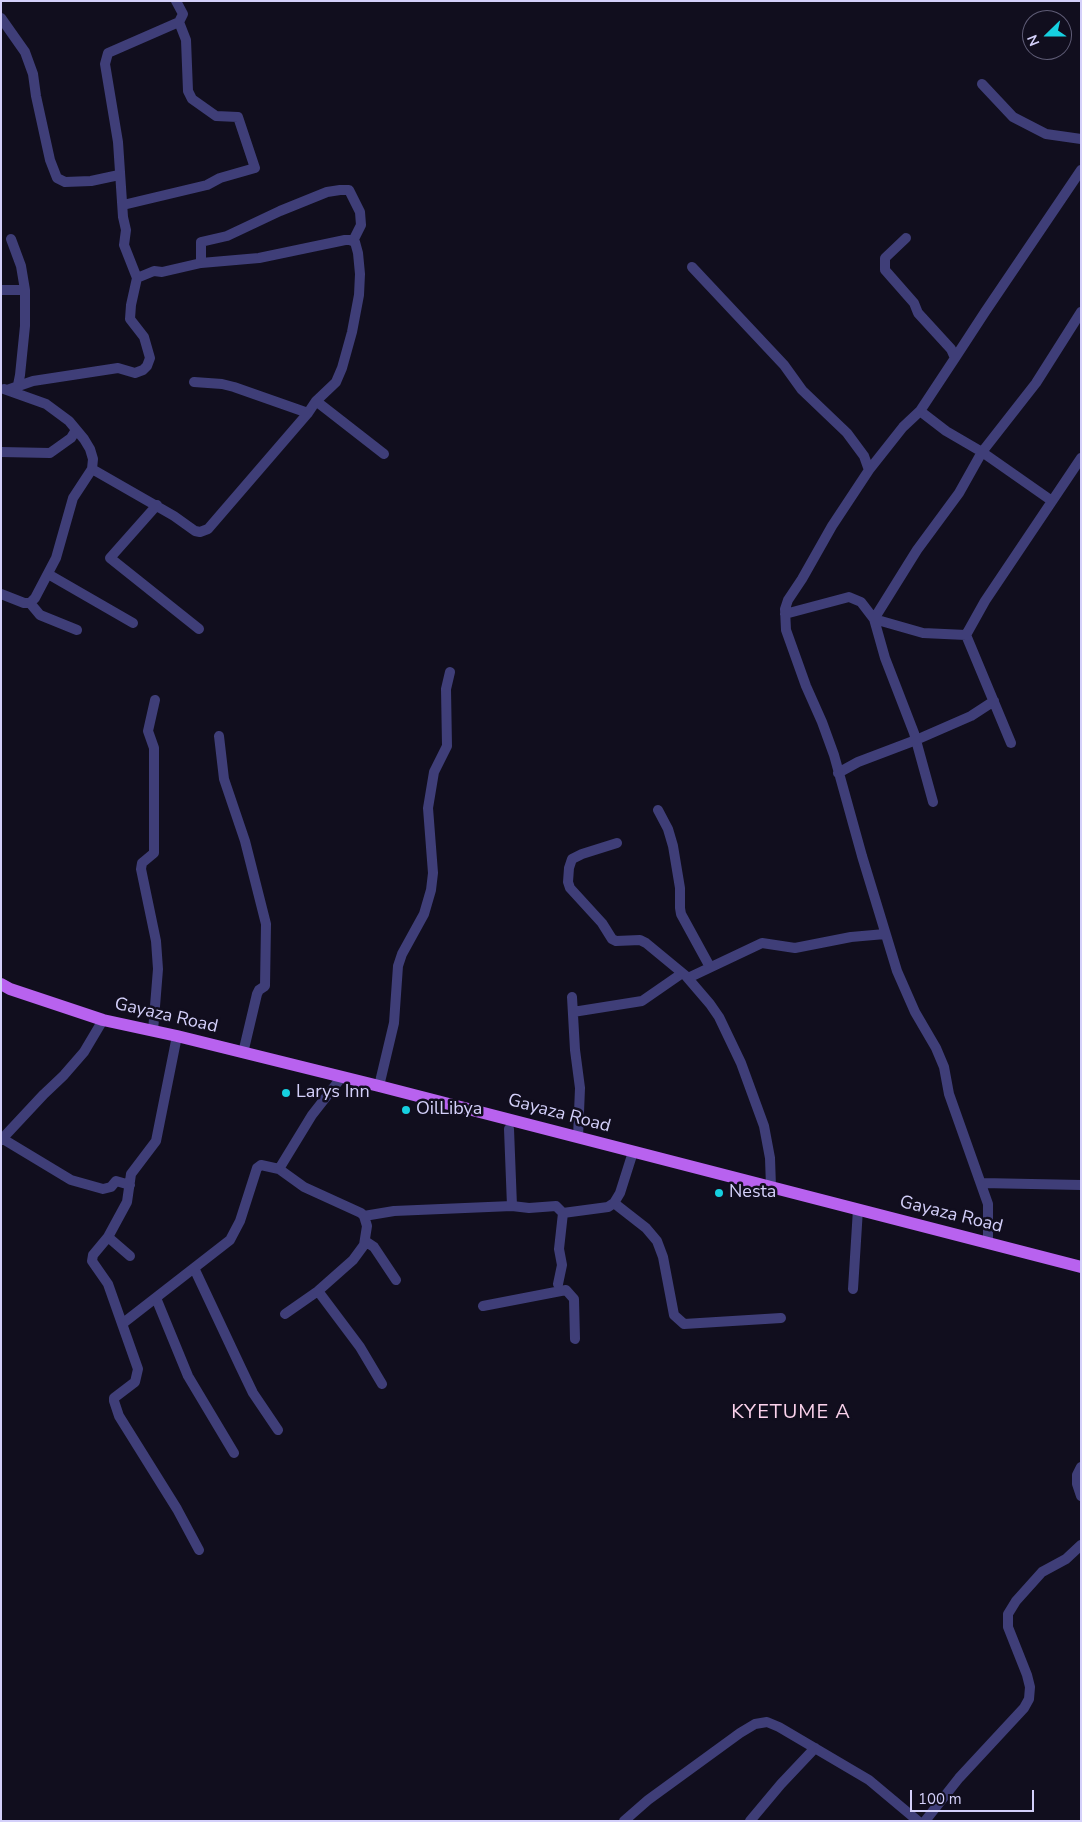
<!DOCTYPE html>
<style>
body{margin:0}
#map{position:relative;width:1082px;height:1822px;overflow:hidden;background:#110e1e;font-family:"Nunito Sans",sans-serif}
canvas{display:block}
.frame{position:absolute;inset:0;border:2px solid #d4d0fa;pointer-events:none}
.north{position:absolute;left:1022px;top:10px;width:50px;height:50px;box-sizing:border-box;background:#110e1e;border:1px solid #5f5c76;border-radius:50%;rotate:248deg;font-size:14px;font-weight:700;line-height:20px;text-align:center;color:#d4d0fa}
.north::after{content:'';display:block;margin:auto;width:18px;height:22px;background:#16d0e0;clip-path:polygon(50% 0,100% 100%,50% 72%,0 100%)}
.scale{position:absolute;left:910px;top:1790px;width:124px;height:22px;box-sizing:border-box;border:2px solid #d4d0fa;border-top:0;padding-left:6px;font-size:15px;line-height:18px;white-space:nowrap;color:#d4d0fa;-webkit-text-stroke:4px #110e1e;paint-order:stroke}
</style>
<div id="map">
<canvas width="1082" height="1822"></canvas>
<div class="frame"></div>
<div class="north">N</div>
<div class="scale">100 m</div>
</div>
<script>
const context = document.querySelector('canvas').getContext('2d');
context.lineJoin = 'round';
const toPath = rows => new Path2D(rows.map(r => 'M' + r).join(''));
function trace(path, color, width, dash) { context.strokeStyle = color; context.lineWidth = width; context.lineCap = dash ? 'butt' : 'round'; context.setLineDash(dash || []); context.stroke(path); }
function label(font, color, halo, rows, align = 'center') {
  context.font = font + ' "Nunito Sans",sans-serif'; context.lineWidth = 5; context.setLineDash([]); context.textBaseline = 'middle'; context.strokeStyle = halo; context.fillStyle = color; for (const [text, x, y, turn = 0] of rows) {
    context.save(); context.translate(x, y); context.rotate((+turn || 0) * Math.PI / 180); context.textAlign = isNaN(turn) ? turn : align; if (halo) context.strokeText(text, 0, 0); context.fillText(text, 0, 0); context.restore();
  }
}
trace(toPath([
 [176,1,183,14,179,22],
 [1,18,25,52,33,74,36,96,50,160,57,178,65,182,91,181,119,175],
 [982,84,1013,117,1046,134,1081,139],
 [11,239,21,266,25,290,25,326,20,375,18,385],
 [201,263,201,242,227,236,280,211,327,192,340,190,349,190,360,212,361,225,353,241],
 [692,267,784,365,802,390,847,433,864,456,869,470,832,526,802,579,788,600,785,609,786,630,806,686,822,722,834,755,862,856,897,971,915,1012,936,1048,944,1067,949,1094,988,1204,988,1241],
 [1,290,25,290],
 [955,358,985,312,1081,170],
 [194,382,222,384,234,387,308,413],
 [7,390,33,381,118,368,135,373,143,370,147,366,150,358,144,337,130,319,131,305,137,278,124,245,126,230,123,217,118,142,105,64,108,53,179,22,186,40,188,91,192,99,216,116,238,117,255,168,220,178,207,185,123,205],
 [316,401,384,454],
 [920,411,946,431,982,452,1052,501],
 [1,452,50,453,71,438,76,430],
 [92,469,174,516,195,531,200,532,208,529,308,413,316,401,336,382,342,368,352,332,359,295,360,274,358,253,355,242,350,240,345,240,259,258,201,263,162,272,154,271,137,278],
 [869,470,903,427,920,411,955,358,951,349,918,313,914,303,885,270,885,258,906,238],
 [157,505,110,558,199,629],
 [48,574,133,623],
 [1,594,24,603,30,603,35,598,56,558,73,498,92,469,93,459,90,449,84,439,69,421,46,404,4,389],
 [30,603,40,615,77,630],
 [785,614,849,597,861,602,874,619,923,633,966,635],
 [219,736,224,779,245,841,266,924,265,986,259,990,257,994,243,1053],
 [1011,743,966,635,985,601,1081,458],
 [838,773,858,762,916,740,971,716,994,701],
 [933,802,914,733,885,658,874,619,917,550,959,493,982,452,1036,383,1081,312],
 [658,810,668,829,673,846,680,888,680,908,681,914,710,967],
 [617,843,582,854,572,859,569,868,568,882,570,888,602,923,612,939,616,941,640,940,646,943,686,976,710,1004,719,1017,741,1063,764,1126,770,1158,771,1187],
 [688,978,762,943,795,948,851,937,885,934],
 [572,997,575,1050,580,1088,578,1137],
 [573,1012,642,1001,681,974],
 [153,1031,158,969,156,941,141,869,142,863,154,853,154,748,148,731,155,700],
 [177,1036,156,1141,131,1174,127,1202,108,1237,93,1255,92,1261,108,1284,138,1369,135,1382,114,1398,114,1401,119,1416,177,1509,199,1550],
 [379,1086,394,1023,398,966,402,954,424,914,431,890,433,873,428,808,434,772,447,746,446,689,450,672],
 [509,1129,512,1206],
 [3,1139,71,1180,103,1189,111,1187,116,1181,130,1185],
 [1,1140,44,1094,64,1075,84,1052,103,1020],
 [279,1169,312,1115,341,1078],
 [982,1183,1081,1185],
 [614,1203,646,1228,657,1241,663,1257,674,1315,684,1324,781,1318],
 [364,1216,394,1211,512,1206,529,1208,556,1206,563,1213,608,1207,614,1203,620,1193,633,1152],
 [108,1237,130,1256],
 [365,1241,374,1247,396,1280],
 [194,1268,241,1368,253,1393,278,1430],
 [558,1284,562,1265,559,1249,563,1213],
 [853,1289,858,1209],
 [318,1291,360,1347,382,1384],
 [156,1298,188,1376,234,1453],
 [483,1306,566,1290,574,1299,575,1339],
 [122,1324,230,1240,240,1221,257,1168,261,1165,279,1169,304,1187,361,1213,364,1216,367,1226,364,1245,353,1260,318,1291,285,1314],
 [1081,1467,1077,1475,1077,1484,1081,1496],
 [624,1821,648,1800,740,1733,755,1724,767,1722,779,1727,869,1780,918,1821],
 [750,1821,781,1784,815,1748],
 [925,1821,959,1778,1024,1708,1029,1699,1030,1687,1027,1675,1008,1627,1008,1614,1016,1601,1042,1572,1066,1559,1081,1545]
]), '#3f3e78', 10);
trace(toPath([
 [1,984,10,989,103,1020,177,1036,379,1086,1081,1267]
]), '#b862ef', 12);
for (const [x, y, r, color] of [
 [286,1093,5,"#16d0e0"],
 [406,1110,5,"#16d0e0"],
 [719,1193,5,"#16d0e0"]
]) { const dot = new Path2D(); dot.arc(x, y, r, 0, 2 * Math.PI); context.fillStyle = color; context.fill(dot); trace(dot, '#110e1e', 2); }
label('18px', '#d4d0fa', '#110e1e', [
 ["Gayaza Road",166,1016,13],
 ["Gayaza Road",559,1114,15],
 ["Gayaza Road",951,1215,14]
]);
label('18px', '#d4d0fa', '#110e1e', [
 ["Larys Inn",296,1093],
 ["OilLibya",416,1110],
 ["Nesta",729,1193]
], 'left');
context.letterSpacing = '1px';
label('20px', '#fbd2ec', '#110e1e', [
 ["KYETUME A",791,1413]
]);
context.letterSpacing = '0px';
</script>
